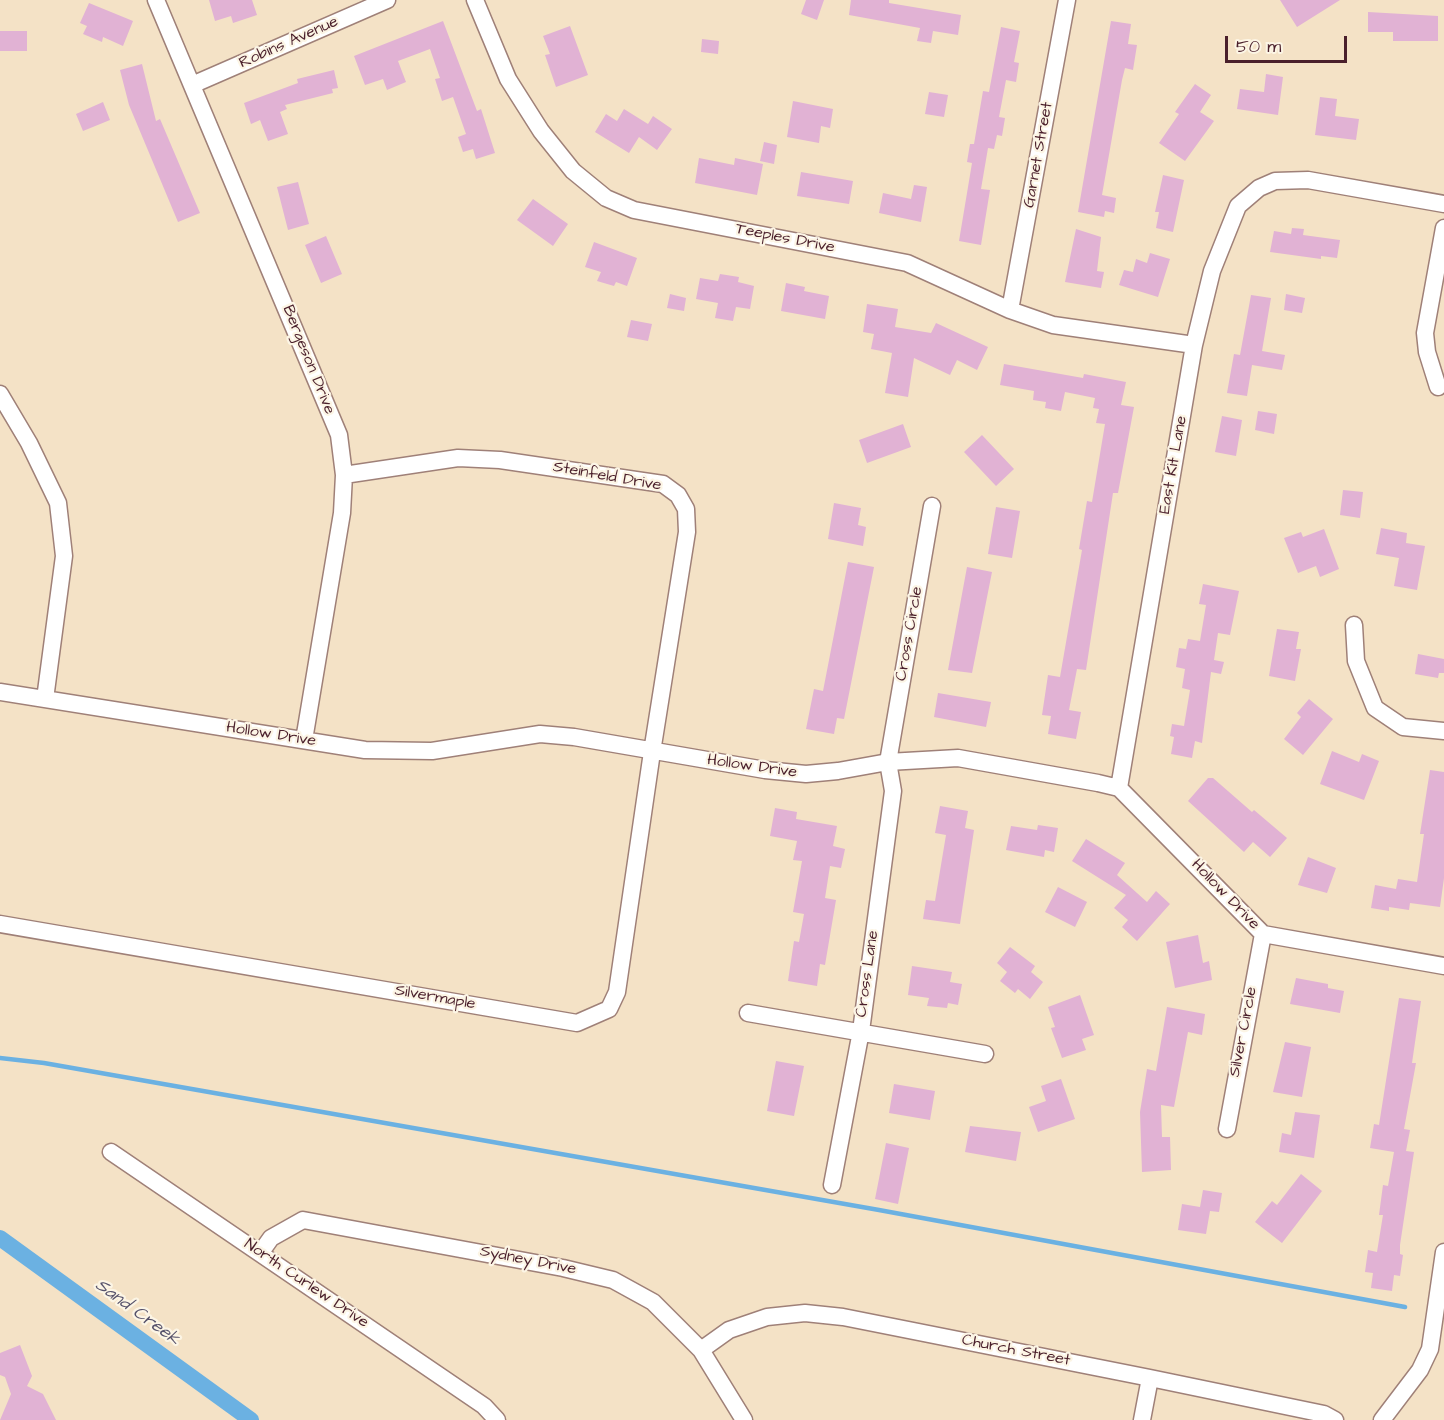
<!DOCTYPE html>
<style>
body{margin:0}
#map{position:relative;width:1444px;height:1420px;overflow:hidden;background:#f4e2c6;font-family:"Architects Daughter",sans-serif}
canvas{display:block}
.scale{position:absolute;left:1225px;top:36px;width:122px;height:27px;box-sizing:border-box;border:3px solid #4a1f2b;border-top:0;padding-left:8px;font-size:18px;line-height:21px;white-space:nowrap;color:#4a1f2b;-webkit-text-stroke:4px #fcf5e5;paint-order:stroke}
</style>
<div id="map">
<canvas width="1444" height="1420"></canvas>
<div class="scale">50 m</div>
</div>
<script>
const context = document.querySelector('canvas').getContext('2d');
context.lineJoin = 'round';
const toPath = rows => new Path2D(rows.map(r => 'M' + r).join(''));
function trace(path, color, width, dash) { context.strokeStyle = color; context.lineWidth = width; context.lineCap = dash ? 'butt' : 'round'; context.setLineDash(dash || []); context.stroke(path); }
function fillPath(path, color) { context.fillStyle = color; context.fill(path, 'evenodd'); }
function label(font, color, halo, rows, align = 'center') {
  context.font = font + ' "Architects Daughter",sans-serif'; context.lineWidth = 4.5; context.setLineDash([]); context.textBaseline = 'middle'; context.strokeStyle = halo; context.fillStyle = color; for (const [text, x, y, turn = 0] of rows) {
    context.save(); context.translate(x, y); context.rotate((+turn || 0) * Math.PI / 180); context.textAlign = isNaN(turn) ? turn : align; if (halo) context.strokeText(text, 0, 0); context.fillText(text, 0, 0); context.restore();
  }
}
trace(toPath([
 [0,1058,44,1063,879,1210,1405,1307]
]), '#6bb1e2', 4.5);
trace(toPath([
 [0,1238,251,1420]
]), '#6bb1e2', 16);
fillPath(toPath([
 [209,0,252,0,257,15,233,23,231,16,215,21],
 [806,0,824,0,817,20,801,14],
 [851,0,889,0,889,3,961,15,958,35,933,31,931,43,917,41,920,28,849,15],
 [1280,0,1340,0,1297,27],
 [89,3,133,21,123,46,103,37,102,42,83,34,87,26,80,23],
 [1368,12,1438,16,1438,41,1393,41,1393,32,1368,32],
 [443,21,477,111,481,109,495,153,476,159,473,149,463,152,458,137,466,134,453,97,442,101,435,79,440,78,430,49,398,61,406,82,387,90,383,79,365,85,354,56],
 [1111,21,1131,24,1128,44,1137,45,1133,70,1125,68,1122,80,1102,195,1116,198,1114,213,1105,211,1104,217,1078,212],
 [570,26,588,75,556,87,545,55,550,54,543,36],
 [1001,27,1020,31,1014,62,1019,63,1016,82,1006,80,999,117,1005,118,1002,136,997,135,994,149,988,148,981,189,990,190,981,245,959,241,972,163,967,162,970,144,974,144,983,91,989,92],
 [0,31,27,31,27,51,0,51],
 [702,39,719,41,718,54,701,52],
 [142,64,156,121,160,119,200,213,178,222,129,105,120,70],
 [334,70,338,88,332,89,333,93,285,105,287,109,280,112,288,134,268,141,260,120,251,124,244,103,298,83,297,79],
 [1266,74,1283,77,1278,115,1237,109,1240,89,1264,92],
 [1195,84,1211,95,1200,112,1214,121,1185,161,1159,143,1179,114,1175,112],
 [929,92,948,95,944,117,925,114],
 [1320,97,1337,99,1335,116,1359,119,1356,140,1315,135],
 [793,101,833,109,830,128,821,126,819,143,787,137],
 [103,102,110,120,83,131,76,114],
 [624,109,648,124,653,116,672,129,657,150,639,137,629,153,595,132,606,114,617,121],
 [764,142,777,145,774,164,760,161],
 [699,158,734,165,735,158,763,164,757,195,695,183],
 [801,172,853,181,849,204,797,196],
 [1163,175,1184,180,1173,232,1156,228,1159,212,1155,212],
 [298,182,309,224,288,230,277,187],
 [914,185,927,187,921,222,879,213,883,193,911,199],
 [533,199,568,224,553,246,517,220],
 [1292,228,1304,229,1303,235,1340,240,1337,258,1321,256,1321,259,1270,252,1274,231,1291,234],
 [1076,229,1101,237,1097,271,1104,272,1101,288,1065,282],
 [326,236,342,274,321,283,305,245],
 [594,242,637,258,627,286,616,282,614,286,597,281,601,272,585,267],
 [1150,253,1170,259,1158,297,1119,285,1124,270,1133,272,1136,259,1147,263],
 [720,274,739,277,738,282,754,286,750,309,736,307,733,321,715,318,718,303,696,299,700,278,718,281],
 [786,283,805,287,804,291,829,296,825,319,781,311],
 [670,294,686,298,684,311,667,308],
 [1286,294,1305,298,1302,313,1284,310],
 [1251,295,1271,298,1262,351,1285,355,1282,370,1252,365,1247,396,1227,393,1234,354,1240,355],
 [867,304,898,309,895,327,931,333,936,323,988,347,977,370,957,360,950,375,914,358,908,397,885,393,892,353,871,349,874,334,863,332],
 [631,320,652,324,648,341,627,337],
 [1004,364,1083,378,1084,374,1126,382,1121,405,1134,407,1118,493,1113,493,1086,670,1077,669,1069,710,1081,712,1076,739,1048,734,1051,716,1042,715,1048,675,1060,677,1082,550,1079,549,1087,501,1092,502,1105,424,1096,423,1099,409,1093,408,1095,398,1065,392,1061,411,1045,408,1046,402,1033,400,1034,391,1000,385],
 [1258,411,1277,414,1274,434,1255,430],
 [1222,416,1242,420,1236,456,1215,452],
 [903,424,911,447,867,463,859,440],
 [982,435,1014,469,996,486,964,452],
 [1343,490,1363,492,1360,518,1340,515],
 [834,503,861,508,858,525,866,527,863,546,828,539],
 [996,507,1020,511,1012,558,988,554],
 [1381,528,1407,533,1406,543,1425,546,1417,590,1394,586,1399,558,1376,554],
 [1324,529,1339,569,1320,577,1316,566,1298,573,1284,538,1301,532,1303,537],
 [848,562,874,567,844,719,837,718,834,734,806,729,814,689,823,691],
 [967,567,992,572,972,673,948,670],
 [1203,584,1239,591,1230,635,1218,633,1214,660,1224,662,1221,674,1211,672,1202,743,1195,741,1192,758,1171,754,1174,737,1170,736,1172,724,1184,726,1190,690,1182,688,1185,669,1176,667,1179,648,1186,649,1188,639,1200,641,1206,605,1199,604],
 [1277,629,1299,632,1296,649,1301,649,1295,681,1269,676],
 [1418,654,1444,659,1444,673,1439,673,1438,678,1415,674],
 [938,693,991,702,986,727,934,717],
 [1309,699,1333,719,1303,755,1284,739,1301,717,1297,713],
 [1332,751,1359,762,1362,754,1379,761,1364,800,1320,784],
 [1430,770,1444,772,1444,878,1440,907,1410,903,1409,910,1389,907,1389,911,1371,908,1375,885,1396,889,1398,879,1417,882,1424,834,1420,834],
 [1208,778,1213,778,1252,812,1254,810,1287,838,1270,857,1253,842,1244,852,1188,801],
 [940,806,968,811,965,828,974,830,960,924,923,919,926,900,935,901,946,835,935,833],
 [775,808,797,812,796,819,837,826,833,846,845,849,841,868,830,866,825,898,836,900,825,965,820,964,817,986,788,981,794,941,799,942,804,914,793,912,802,861,793,860,797,841,770,836],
 [1038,825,1058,828,1054,852,1045,850,1044,857,1006,850,1011,826,1037,830],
 [1086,839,1125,863,1117,875,1147,902,1156,891,1170,904,1137,941,1122,927,1128,920,1114,908,1126,895,1072,861],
 [1308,857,1336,868,1327,893,1298,885],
 [1058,887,1087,902,1075,927,1045,912],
 [1198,935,1203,963,1209,961,1212,980,1175,988,1166,942],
 [1010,947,1035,966,1031,972,1043,982,1030,999,1018,989,1015,993,1000,981,1007,972,997,963],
 [912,966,952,972,950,982,962,984,958,1005,948,1003,947,1008,927,1006,929,998,908,995],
 [1296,978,1328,984,1328,988,1344,991,1340,1013,1290,1004],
 [1080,995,1094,1035,1082,1039,1086,1050,1062,1058,1051,1028,1055,1027,1048,1007],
 [1399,998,1421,1001,1412,1063,1416,1063,1404,1129,1410,1130,1406,1151,1414,1152,1400,1245,1400,1254,1403,1255,1400,1276,1394,1275,1392,1291,1371,1288,1373,1273,1365,1272,1368,1250,1377,1252,1383,1215,1379,1215,1383,1185,1388,1186,1394,1152,1370,1148,1374,1124,1379,1125],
 [1167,1007,1205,1014,1202,1035,1188,1032,1174,1107,1161,1105,1162,1137,1170,1137,1171,1170,1142,1172,1140,1112,1147,1069,1156,1071],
 [1285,1042,1311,1047,1302,1097,1273,1092],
 [776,1061,804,1066,794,1116,767,1111],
 [1061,1079,1075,1119,1038,1132,1029,1107,1046,1101,1041,1086],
 [894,1084,935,1091,930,1120,889,1113],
 [1295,1112,1320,1115,1314,1158,1279,1152,1282,1133,1291,1135],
 [970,1126,1021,1132,1016,1161,965,1152],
 [886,1143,909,1148,898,1204,875,1199],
 [1301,1174,1322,1191,1282,1243,1255,1222,1272,1201,1277,1205],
 [1203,1190,1222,1193,1219,1212,1210,1211,1206,1234,1178,1230,1182,1204,1200,1207],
 [20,1345,32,1376,27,1386,43,1394,56,1420,0,1420,11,1394,5,1377,0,1375,0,1353]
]), '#e1b2d4');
const minor = toPath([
 [156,0,339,435,344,475,342,513,304,740],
 [475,0,508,79,541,131,573,171,606,198,634,210,907,263,1010,310,1053,325,1194,345],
 [192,85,387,0],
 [1010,310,1067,0],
 [1438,387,1427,352,1425,333,1444,228],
 [0,394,29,443,58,503,64,556,45,699],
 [1354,625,1356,661,1375,708,1403,727,1444,731],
 [0,692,365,750,432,751,540,734,574,737,765,770,806,774,838,771,888,762,958,758,1098,783,1119,788,1263,934,1444,966],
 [1119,788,1194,345,1212,271,1238,206,1259,188,1275,181,1308,180,1444,204],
 [0,924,577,1023,609,1009,617,992,652,752,687,532,686,509,678,495,663,484,500,460,458,458,344,475],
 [748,1013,985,1054],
 [1227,1129,1263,934],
 [111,1152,484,1406,497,1420],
 [832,1185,861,1031,893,791,888,762,932,506],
 [261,1252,271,1238,303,1220,563,1268,613,1280,653,1302,701,1350,744,1420],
 [701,1350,729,1330,767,1317,805,1313,843,1317,1150,1378,1324,1414,1335,1420],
 [1142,1420,1150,1378],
 [1382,1420,1420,1370,1430,1349,1444,1252]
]);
trace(minor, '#9f8078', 19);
trace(minor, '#fff', 16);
label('16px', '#4a1f2b', '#fcf5e5', [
 ["Robins Avenue",289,43,-24],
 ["Garnet Street",1039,155,-80],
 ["Teeples Drive",785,239,11],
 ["Bergeson Drive",308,360,68],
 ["East Kit Lane",1174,465,-80],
 ["Steinfeld Drive",607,477,10],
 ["Cross Circle",910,634,-80],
 ["Hollow Drive",271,735,9],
 ["Hollow Drive",752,767,8],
 ["Hollow Drive",1225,895,46],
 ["Cross Lane",868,974,-82],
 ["Silvermaple",435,998,10],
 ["Silver Circle",1244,1032,-79],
 ["Sydney Drive",528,1261,11],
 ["North Curlew Drive",306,1284,34],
 ["Church Street",1016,1351,11]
]);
label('italic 18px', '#56526b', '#fcf5e5', [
 ["Sand Creek",137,1313,36]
]);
</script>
